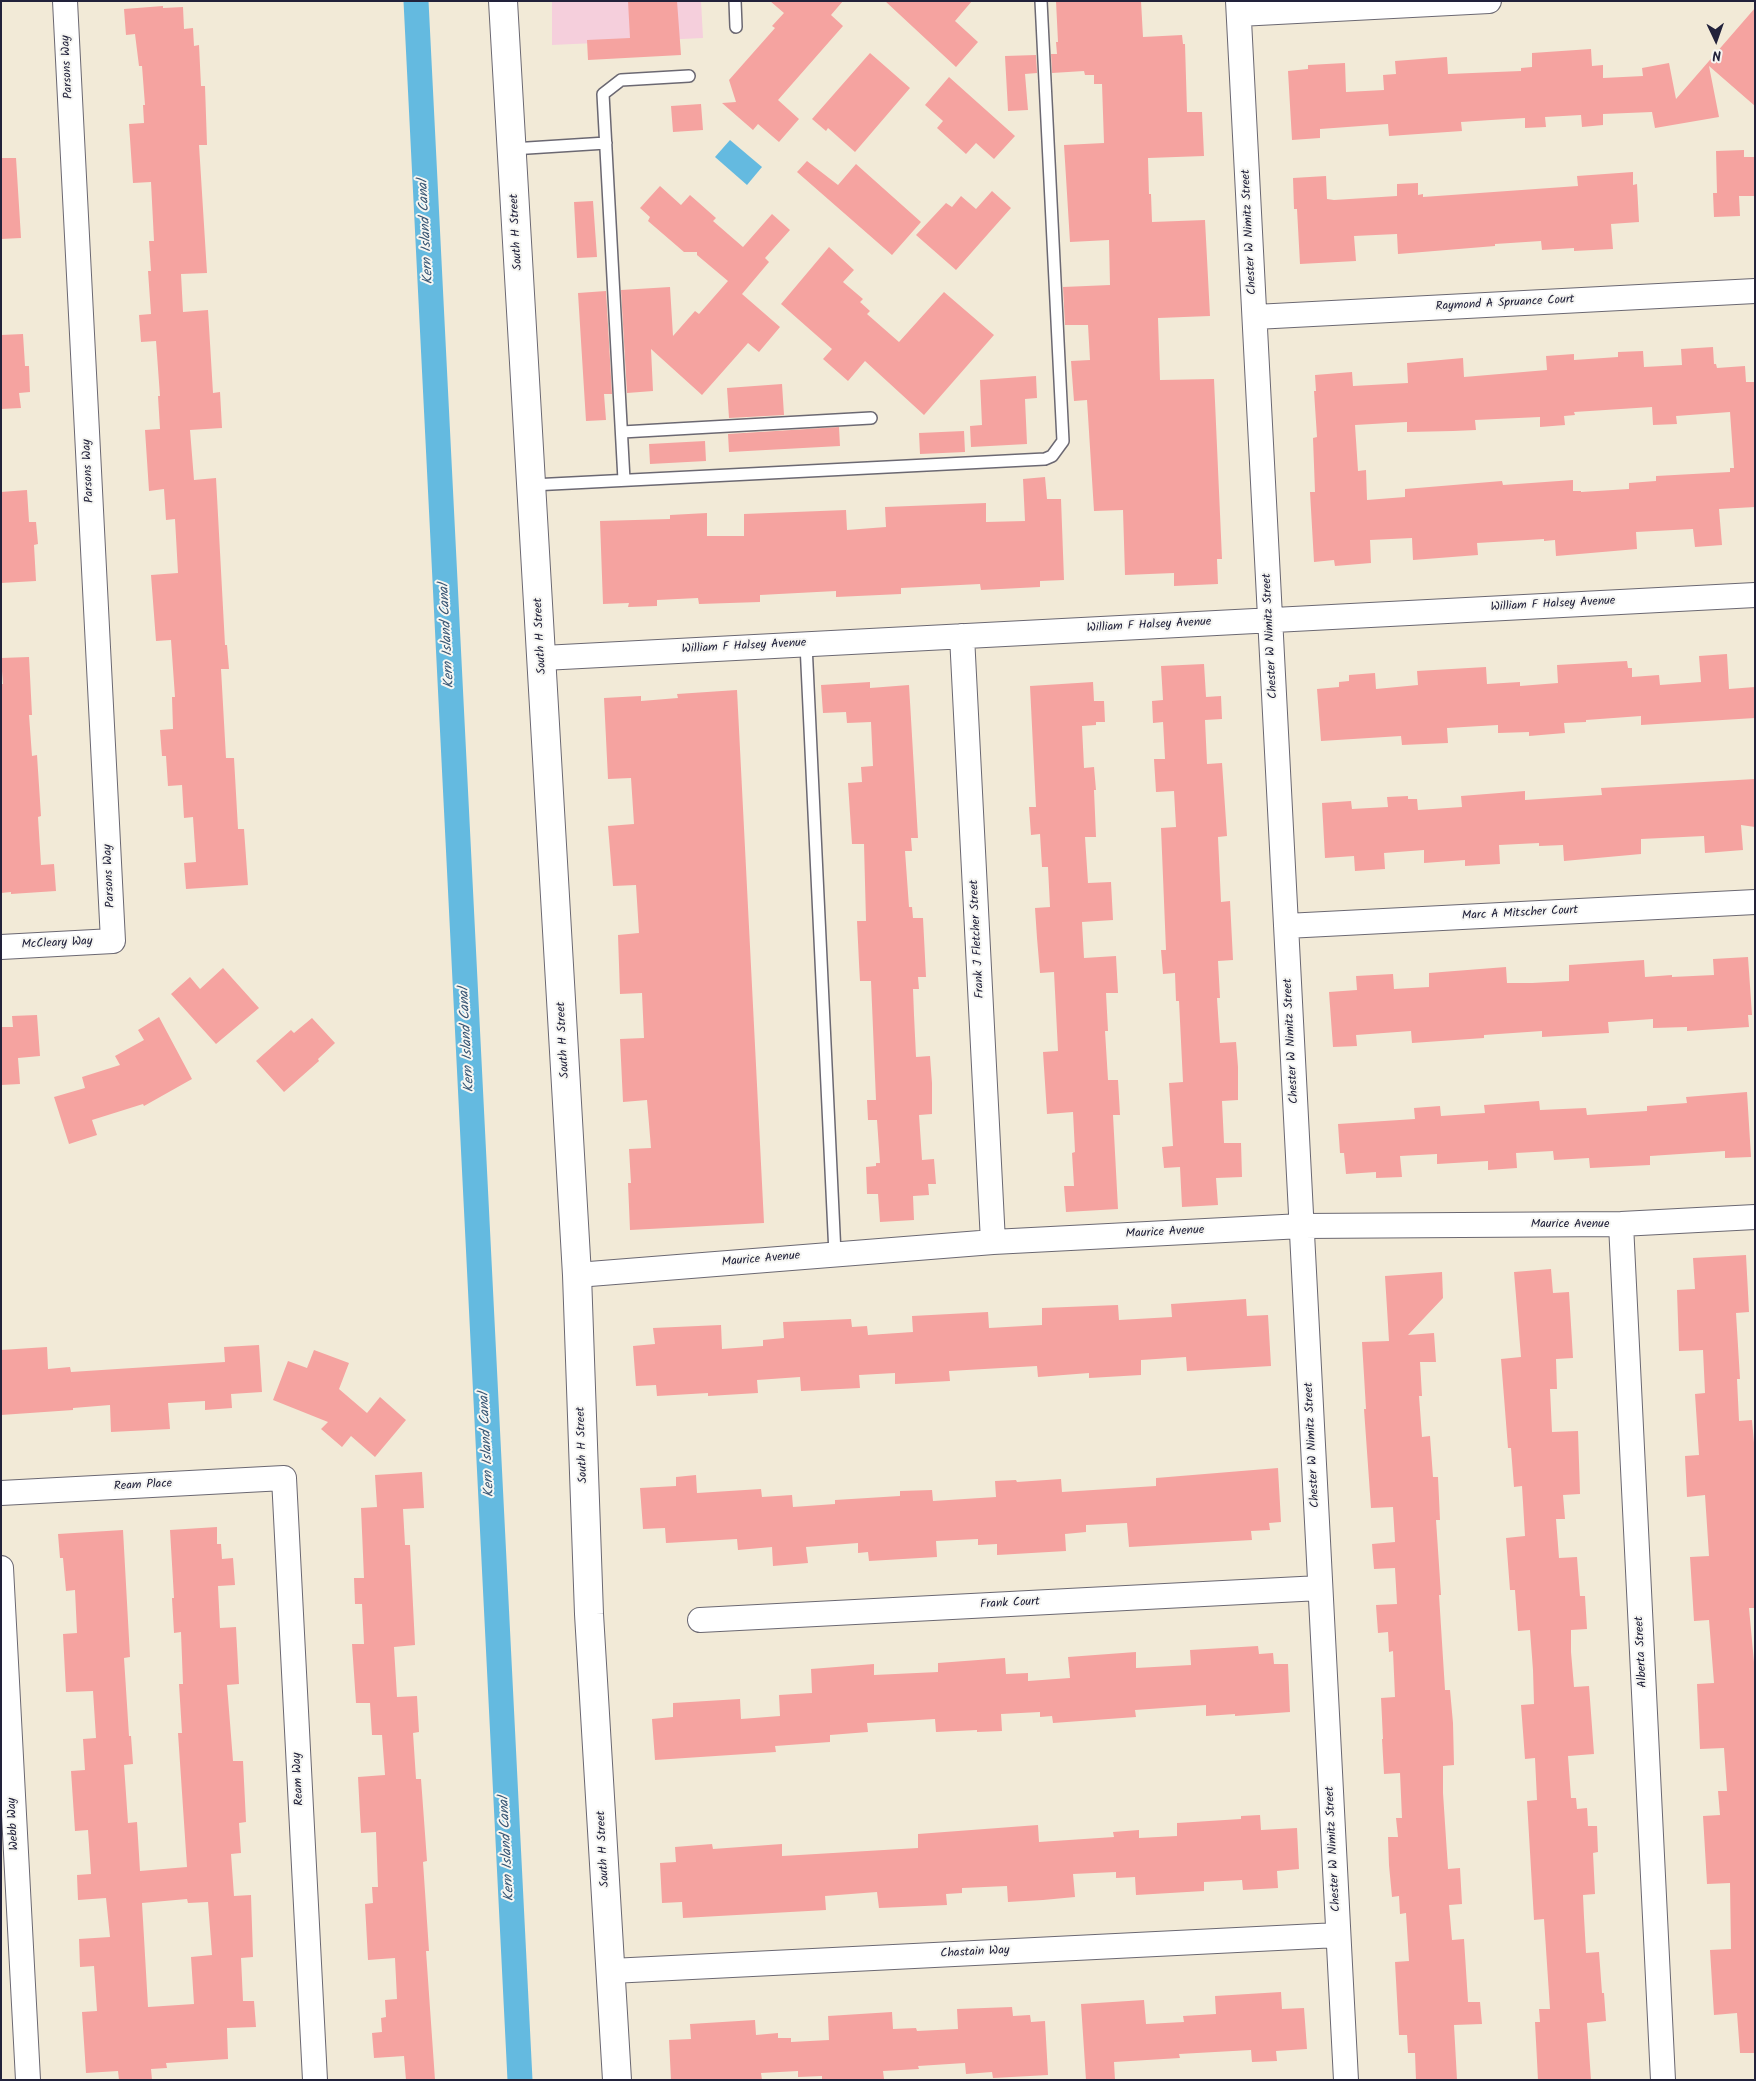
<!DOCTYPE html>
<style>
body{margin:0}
#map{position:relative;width:1756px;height:2081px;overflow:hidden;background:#f2ead7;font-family:Kalam,sans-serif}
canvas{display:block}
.frame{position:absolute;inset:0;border:2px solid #22223b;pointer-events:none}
.north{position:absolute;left:1691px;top:15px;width:50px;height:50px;-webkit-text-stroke:4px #f6f6f2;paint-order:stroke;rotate:177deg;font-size:14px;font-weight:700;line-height:20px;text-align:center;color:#22223b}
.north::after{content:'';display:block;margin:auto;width:18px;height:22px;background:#22223b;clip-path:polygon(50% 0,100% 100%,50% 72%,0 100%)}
</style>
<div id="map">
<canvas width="1756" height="2081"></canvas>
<div class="frame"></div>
<div class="north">N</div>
</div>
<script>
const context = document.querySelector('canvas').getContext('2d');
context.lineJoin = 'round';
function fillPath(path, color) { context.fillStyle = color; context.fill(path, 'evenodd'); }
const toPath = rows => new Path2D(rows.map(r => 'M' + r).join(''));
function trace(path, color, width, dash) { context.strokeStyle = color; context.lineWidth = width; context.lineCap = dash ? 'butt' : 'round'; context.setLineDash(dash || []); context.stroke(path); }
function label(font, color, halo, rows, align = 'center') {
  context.font = font + ' Kalam,sans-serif'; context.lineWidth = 4; context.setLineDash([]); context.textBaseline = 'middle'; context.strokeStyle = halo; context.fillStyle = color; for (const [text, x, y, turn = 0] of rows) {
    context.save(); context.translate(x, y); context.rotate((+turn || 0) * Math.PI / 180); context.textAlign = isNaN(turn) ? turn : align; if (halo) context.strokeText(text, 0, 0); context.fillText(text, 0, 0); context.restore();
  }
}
fillPath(toPath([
 [552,1,701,1,703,38,552,45]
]), '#f5cfdc');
fillPath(toPath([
 [730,140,762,167,747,185,715,157]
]), '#64bae0');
trace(toPath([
 [416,1,520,2080]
]), '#64bae0', 25);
fillPath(toPath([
 [628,1,677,1,681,55,588,60,587,40,630,38],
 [770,1,843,1,831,15,843,26,778,100,799,119,779,142,758,124,753,130,722,103,736,102,729,80,775,28,772,26,784,13],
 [885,1,972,1,955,21,978,42,956,67],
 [1056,1,1141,1,1143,37,1182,35,1183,44,1185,44,1187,112,1202,112,1204,156,1148,158,1149,194,1151,194,1152,222,1205,220,1210,316,1158,318,1160,380,1214,379,1222,559,1217,559,1218,584,1174,586,1174,573,1125,575,1123,510,1094,511,1087,400,1074,401,1071,361,1090,360,1088,325,1065,325,1063,287,1110,285,1109,240,1070,242,1064,145,1104,143,1102,84,1094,84,1094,75,1085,75,1084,71,1052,73,1051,54,1057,54,1056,42,1058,42],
 [163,6,163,8,183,7,184,29,193,28,194,46,199,45,201,86,205,86,207,145,199,145,207,273,181,274,183,312,208,310,213,393,220,392,222,428,190,430,194,480,216,478,225,645,227,645,229,669,221,669,226,758,234,758,238,829,244,829,248,885,186,889,184,863,196,862,193,817,184,818,182,785,168,786,166,756,162,756,160,730,173,729,172,697,175,697,171,640,156,641,151,575,178,573,175,519,166,520,164,489,149,491,145,430,160,429,158,396,160,396,156,341,141,342,139,315,151,314,148,271,151,271,149,241,154,241,151,182,133,183,129,124,144,123,143,105,145,105,142,66,139,66,135,34,126,35,124,9],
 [1755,8,1755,106,1709,66,1719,117,1655,128,1652,112,1603,114,1603,125,1582,127,1581,115,1545,117,1546,127,1525,128,1525,118,1491,120,1461,122,1462,131,1389,136,1388,124,1320,129,1320,138,1292,140,1288,71,1308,69,1308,65,1345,63,1346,92,1384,90,1383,75,1396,74,1395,61,1447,57,1448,74,1521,71,1521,68,1532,67,1532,53,1591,49,1592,66,1603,65,1603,78,1643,76,1642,68,1669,63,1676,99],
 [870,53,910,88,855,152,828,128,826,131,812,119],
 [1036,55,1037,73,1025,74,1028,110,1008,111,1005,56],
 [949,77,1015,136,994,159,976,143,966,154,937,128,943,121,925,105],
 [701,104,703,130,673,132,671,106],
 [1744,150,1744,157,1755,157,1755,196,1739,196,1740,216,1714,217,1713,193,1717,193,1716,151],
 [1,158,16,158,21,238,1,239],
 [807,161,838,185,856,164,921,222,892,255,797,172],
 [1633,172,1633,185,1637,184,1639,222,1611,224,1613,249,1574,251,1574,248,1542,250,1541,241,1495,244,1495,246,1398,254,1397,234,1354,236,1356,261,1300,264,1297,209,1294,209,1293,178,1326,176,1327,199,1334,200,1397,196,1397,184,1418,183,1418,195,1423,194,1423,197,1578,186,1577,176],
 [660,186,681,205,690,195,716,218,713,221,743,247,772,214,790,230,765,258,769,262,742,294,780,327,759,352,748,343,702,395,651,349,653,391,627,393,621,290,670,287,673,336,695,311,699,314,728,281,697,255,697,252,684,252,648,221,650,217,640,208],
 [992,191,1011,208,956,270,916,235,946,203,952,207,961,196,976,209],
 [593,201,597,257,577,258,574,202],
 [829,247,854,270,843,282,863,299,860,302,870,311,867,314,899,342,944,292,994,335,924,415,865,361,848,381,823,359,832,349,781,304],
 [606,291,612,394,604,394,606,420,586,421,578,293],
 [23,334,25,366,29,366,30,392,19,393,21,408,1,409,1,335],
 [1713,347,1714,364,1716,364,1717,368,1745,366,1746,382,1755,382,1755,507,1719,509,1722,545,1695,547,1693,529,1636,532,1637,549,1556,556,1555,540,1544,541,1544,539,1477,543,1478,555,1413,560,1412,538,1370,540,1371,563,1335,566,1334,560,1314,562,1310,492,1315,492,1313,438,1317,437,1314,391,1316,391,1315,375,1352,372,1353,386,1408,383,1407,363,1463,358,1464,377,1547,370,1546,356,1574,354,1574,360,1618,357,1618,352,1643,351,1644,367,1682,365,1681,349],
 [1652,407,1653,425,1677,424,1676,416,1730,412,1734,468,1730,468,1730,472,1656,476,1656,481,1629,483,1629,489,1581,492,1581,491,1573,491,1573,480,1503,485,1502,481,1405,489,1405,497,1367,500,1366,470,1358,471,1355,425,1407,422,1407,432,1453,431,1476,430,1475,420,1540,417,1540,427,1565,425,1564,416,1575,415,1574,412],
 [1036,376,1037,398,1025,399,1027,444,971,447,970,426,982,425,980,380],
 [782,384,784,415,729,418,727,388],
 [839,427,840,446,729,452,728,434],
 [964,431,965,452,920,454,919,433],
 [705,441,706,461,650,464,649,444],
 [1045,477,1047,499,1061,499,1064,580,1040,581,1040,587,981,590,980,584,901,588,901,594,836,597,836,591,760,595,760,602,699,604,698,598,657,600,657,606,628,607,629,603,603,604,600,521,670,519,670,515,707,513,707,536,744,536,744,514,846,510,847,530,886,527,885,507,986,503,986,522,1025,521,1023,479],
 [27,490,29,522,36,522,38,544,34,545,36,581,1,583,1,492],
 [1727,654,1729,689,1755,687,1755,718,1641,725,1641,716,1586,720,1586,722,1564,723,1565,733,1529,736,1529,732,1498,733,1498,725,1447,728,1448,743,1402,745,1401,736,1321,741,1317,689,1339,687,1339,682,1349,681,1349,675,1375,673,1376,689,1418,685,1417,671,1486,667,1487,684,1520,682,1520,686,1558,683,1557,665,1627,661,1628,668,1632,668,1632,677,1659,675,1660,685,1701,682,1699,656],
 [29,657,32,715,29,715,32,756,37,755,41,816,38,817,41,865,54,864,56,891,11,894,11,892,1,893,1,684,3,684,1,658],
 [1204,664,1206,697,1221,696,1222,719,1205,720,1207,764,1222,763,1227,836,1218,837,1221,902,1230,901,1233,960,1218,961,1220,998,1217,998,1220,1043,1236,1042,1238,1067,1238,1100,1222,1101,1224,1143,1241,1143,1242,1177,1216,1178,1218,1205,1182,1207,1180,1167,1164,1168,1162,1147,1173,1146,1169,1083,1183,1082,1179,1001,1176,1001,1175,973,1163,974,1161,950,1166,950,1161,828,1176,827,1174,791,1156,792,1154,759,1165,759,1163,722,1153,723,1152,701,1163,700,1161,666],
 [870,682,870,688,909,685,918,838,911,838,912,851,905,851,909,907,912,907,913,918,923,918,926,977,918,977,919,989,913,989,914,1015,916,1057,930,1056,932,1083,932,1114,919,1115,922,1160,934,1159,936,1184,928,1184,929,1195,913,1196,914,1220,880,1222,878,1194,867,1194,866,1167,876,1166,876,1163,880,1163,877,1120,868,1120,867,1100,876,1100,871,981,860,981,859,963,857,921,866,921,864,844,852,844,848,783,862,782,861,767,873,766,871,722,847,723,846,712,823,713,821,685],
 [1093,682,1094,701,1104,701,1105,722,1096,722,1096,725,1082,726,1084,768,1094,767,1096,790,1094,790,1096,837,1085,837,1088,883,1111,882,1113,920,1082,922,1084,958,1116,956,1118,993,1106,993,1108,1031,1105,1031,1108,1080,1118,1080,1120,1115,1113,1115,1118,1209,1066,1212,1064,1186,1074,1186,1072,1153,1075,1152,1073,1112,1047,1114,1043,1052,1058,1051,1054,972,1040,973,1037,938,1035,908,1050,907,1048,867,1042,867,1040,834,1031,835,1029,807,1036,807,1030,686],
 [737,690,764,1223,630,1230,628,1183,631,1183,629,1149,651,1148,647,1100,623,1102,620,1039,644,1038,642,993,620,994,618,935,639,933,636,885,613,886,608,826,634,824,631,778,608,779,604,698,641,696,641,701,678,698,677,694],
 [1755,779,1755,827,1741,825,1743,850,1705,853,1704,836,1641,839,1641,854,1564,861,1563,845,1539,846,1539,843,1499,845,1500,864,1465,866,1465,860,1424,863,1424,850,1384,853,1385,869,1355,871,1354,856,1325,858,1322,803,1351,801,1352,809,1388,807,1387,797,1408,796,1408,799,1417,799,1418,810,1462,807,1461,796,1525,791,1525,800,1602,795,1601,788],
 [1748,957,1752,1015,1748,1015,1749,1027,1687,1031,1687,1027,1653,1028,1653,1019,1608,1022,1609,1033,1542,1037,1542,1031,1484,1035,1484,1038,1412,1043,1411,1031,1356,1035,1357,1046,1333,1047,1329,992,1357,990,1356,976,1393,974,1394,989,1429,987,1429,973,1506,967,1507,983,1532,983,1569,981,1569,965,1644,960,1645,977,1672,975,1672,977,1714,975,1713,959],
 [223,968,259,1008,216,1044,171,994,190,977,200,989],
 [37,1015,40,1056,18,1058,20,1084,1,1085,1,1027,13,1027,12,1016],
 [159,1017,192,1079,144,1106,143,1104,92,1120,97,1135,69,1144,54,1097,85,1088,82,1077,120,1065,115,1056,144,1040,138,1030],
 [312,1018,335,1043,318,1059,319,1061,284,1092,256,1061,291,1030,294,1033],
 [1747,1092,1751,1157,1725,1158,1725,1151,1650,1156,1650,1165,1590,1168,1589,1158,1554,1160,1553,1151,1516,1153,1517,1168,1488,1170,1488,1161,1437,1164,1437,1154,1400,1156,1402,1177,1376,1178,1376,1172,1346,1174,1344,1153,1340,1153,1338,1124,1415,1119,1414,1108,1440,1106,1441,1116,1485,1113,1484,1105,1539,1101,1540,1110,1586,1108,1587,1115,1647,1111,1647,1106,1687,1103,1686,1097],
 [1746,1255,1749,1312,1736,1313,1740,1379,1737,1379,1739,1421,1752,1420,1755,1454,1755,1608,1749,1608,1755,1673,1755,2053,1740,2053,1737,2013,1714,2015,1710,1950,1731,1949,1730,1883,1707,1884,1703,1816,1720,1815,1718,1791,1727,1791,1724,1748,1700,1749,1697,1684,1714,1683,1709,1620,1694,1621,1690,1557,1709,1556,1705,1495,1687,1497,1685,1456,1699,1455,1695,1394,1705,1393,1703,1350,1679,1351,1677,1290,1695,1289,1693,1258],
 [1551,1269,1553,1293,1569,1292,1573,1358,1556,1359,1557,1389,1550,1389,1552,1432,1578,1431,1580,1494,1563,1495,1565,1519,1556,1519,1559,1558,1577,1557,1580,1596,1585,1596,1587,1629,1571,1630,1571,1652,1574,1687,1589,1686,1594,1754,1568,1756,1571,1798,1576,1798,1577,1809,1587,1808,1588,1826,1597,1826,1598,1852,1593,1853,1595,1894,1583,1895,1584,1917,1586,1953,1599,1952,1602,1993,1604,1993,1606,2021,1587,2023,1591,2080,1538,2080,1535,2022,1540,2022,1539,2009,1550,2009,1544,1919,1534,1920,1527,1801,1537,1800,1535,1758,1525,1759,1521,1705,1534,1704,1533,1670,1530,1630,1518,1631,1515,1590,1510,1590,1506,1538,1525,1536,1522,1486,1514,1487,1511,1448,1508,1448,1501,1359,1521,1357,1514,1272],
 [1442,1272,1443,1298,1408,1335,1434,1333,1436,1362,1420,1362,1422,1396,1419,1396,1422,1437,1430,1436,1433,1477,1438,1477,1440,1520,1436,1520,1441,1595,1439,1595,1445,1690,1450,1690,1453,1723,1454,1765,1443,1766,1443,1793,1448,1869,1460,1868,1462,1904,1449,1905,1452,1940,1464,1939,1468,2002,1480,2002,1482,2024,1454,2025,1457,2080,1416,2080,1415,2053,1408,2053,1407,2035,1399,2035,1395,1962,1409,1961,1406,1913,1400,1914,1399,1896,1392,1897,1389,1865,1388,1837,1398,1837,1396,1818,1402,1818,1400,1773,1384,1774,1382,1739,1383,1739,1381,1698,1395,1697,1393,1651,1389,1652,1388,1632,1378,1633,1376,1605,1397,1604,1395,1568,1374,1569,1372,1544,1395,1542,1393,1507,1371,1508,1364,1409,1366,1409,1362,1342,1389,1341,1385,1276],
 [1246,1299,1247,1316,1268,1315,1271,1366,1187,1371,1186,1357,1141,1360,1141,1375,1089,1378,1089,1373,1038,1377,1037,1366,949,1371,950,1381,895,1384,895,1373,859,1375,860,1388,801,1391,800,1377,757,1380,758,1393,708,1396,708,1393,657,1396,656,1385,636,1386,633,1346,655,1344,653,1328,721,1325,722,1349,763,1346,763,1340,784,1338,783,1322,851,1319,852,1327,867,1326,868,1335,913,1332,912,1316,988,1312,989,1328,1042,1325,1042,1308,1118,1305,1119,1320,1172,1317,1171,1304],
 [259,1345,262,1392,231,1394,232,1408,205,1410,205,1401,168,1403,170,1429,111,1432,110,1405,73,1408,73,1410,1,1415,1,1350,47,1347,48,1369,70,1367,71,1372,225,1362,224,1347],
 [314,1350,349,1363,339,1389,367,1413,380,1397,406,1420,375,1457,351,1436,342,1447,321,1429,328,1422,273,1400,288,1361,307,1368],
 [1278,1468,1281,1522,1269,1523,1270,1530,1251,1531,1252,1540,1129,1547,1127,1523,1086,1525,1086,1532,1065,1534,1066,1551,997,1555,997,1544,978,1545,978,1539,936,1541,937,1557,869,1561,868,1552,858,1553,858,1543,806,1547,808,1563,773,1566,772,1547,738,1550,737,1539,666,1543,665,1528,643,1529,640,1488,676,1486,676,1477,696,1475,697,1493,761,1489,762,1497,792,1495,793,1507,835,1504,835,1500,900,1496,900,1491,932,1490,933,1501,996,1497,995,1481,1016,1480,1017,1482,1061,1479,1062,1492,1156,1486,1156,1478],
 [422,1472,424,1508,403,1509,405,1545,410,1545,415,1645,394,1647,397,1697,417,1696,419,1732,413,1733,416,1779,421,1779,427,1861,423,1862,429,1951,426,1951,435,2080,406,2080,404,2056,374,2058,372,2033,382,2032,381,2018,386,2017,385,2000,397,1999,395,1958,368,1960,365,1904,373,1903,372,1887,378,1887,376,1832,361,1833,358,1777,385,1775,382,1735,372,1735,370,1703,356,1703,352,1644,364,1644,362,1604,355,1604,354,1578,364,1578,361,1508,377,1507,375,1475],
 [217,1527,217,1544,221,1544,222,1559,233,1558,235,1585,218,1586,220,1628,236,1627,239,1684,227,1685,233,1761,243,1761,246,1822,239,1823,241,1853,231,1854,234,1896,251,1895,253,1957,241,1958,243,2001,254,2001,256,2027,227,2028,228,2059,166,2063,167,2068,151,2069,152,2080,119,2080,118,2071,86,2073,82,2012,97,2011,94,1966,80,1967,79,1939,110,1937,106,1898,78,1900,77,1875,91,1874,88,1830,75,1831,71,1771,85,1770,83,1739,96,1738,93,1691,66,1692,63,1634,77,1633,75,1590,66,1591,63,1558,60,1558,58,1534,123,1530,130,1657,124,1658,129,1736,131,1736,133,1764,124,1765,128,1823,137,1822,140,1871,187,1867,178,1733,182,1733,179,1684,183,1684,181,1632,174,1633,172,1598,174,1598,170,1530],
 [187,1899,188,1903,208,1902,212,1955,191,1957,194,2004,148,2007,142,1903],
 [1258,1646,1259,1654,1273,1653,1274,1664,1288,1664,1290,1712,1235,1716,1235,1714,1206,1716,1206,1705,1135,1710,1136,1717,1053,1723,1052,1716,1040,1717,1040,1712,1001,1714,1002,1731,977,1732,977,1730,936,1732,935,1719,867,1723,868,1732,830,1735,830,1742,775,1746,776,1752,655,1760,652,1719,673,1717,673,1703,740,1699,741,1719,780,1716,779,1695,812,1693,811,1669,874,1664,874,1675,938,1672,938,1663,1005,1658,1006,1674,1028,1673,1028,1681,1070,1678,1068,1657,1136,1652,1136,1668,1191,1665,1190,1650],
 [1260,1815,1261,1830,1297,1828,1299,1869,1277,1871,1278,1888,1243,1890,1242,1880,1204,1882,1204,1891,1136,1895,1135,1877,1116,1878,1116,1872,1073,1874,1075,1897,1043,1900,1008,1902,1007,1886,962,1888,962,1893,946,1894,947,1905,879,1908,877,1892,825,1896,826,1910,683,1918,682,1902,662,1903,660,1863,676,1862,675,1847,712,1844,713,1849,782,1844,782,1856,918,1848,918,1834,1038,1825,1039,1842,1114,1837,1113,1832,1139,1830,1139,1838,1177,1836,1177,1823,1241,1819,1241,1816],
 [1281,1992,1282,2009,1304,2008,1307,2049,1276,2051,1277,2061,1252,2062,1251,2050,1179,2054,1180,2058,1114,2062,1115,2080,1086,2080,1081,2004,1144,2000,1146,2024,1184,2022,1183,2016,1216,2014,1215,1996],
 [1012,2007,1013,2016,1030,2015,1031,2022,1045,2021,1048,2075,993,2078,992,2072,966,2074,965,2063,918,2066,919,2069,883,2071,884,2079,822,2080,822,2076,798,2077,798,2071,761,2073,762,2080,671,2080,669,2040,691,2039,690,2024,755,2020,756,2035,778,2033,778,2038,791,2038,791,2042,829,2040,828,2016,892,2012,893,2029,916,2028,917,2031,958,2029,957,2009]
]), '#f5a3a0');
const service = toPath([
 [735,1,736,27],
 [512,149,606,143],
 [622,432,871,418],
 [624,480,603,94,621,80,689,76],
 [532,485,1045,459,1052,456,1063,441,1041,1],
 [806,644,835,1254]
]);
const minor = toPath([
 [1238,1,1346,2080],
 [1239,14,1489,1],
 [1255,317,1755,291],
 [962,636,993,1242],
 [543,658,1755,595],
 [1286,926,1755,902],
 [1,947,113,941,65,1],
 [1621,1224,1663,2080],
 [577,1275,993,1242,1302,1226,1621,1224,1755,1217],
 [1,1493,284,1478,315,2080],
 [1,1568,28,2080],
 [700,1620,1320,1588],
 [611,1971,1338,1935]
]);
const tertiary = toPath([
 [503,1,577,1275,589,1614,617,2080]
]);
trace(service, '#6b6872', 14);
trace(minor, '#6b6872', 26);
trace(tertiary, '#6b6872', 30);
trace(service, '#fff', 11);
trace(minor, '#fff', 24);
trace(tertiary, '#fff', 28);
label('12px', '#22223b', '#f6f6f2', [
 ["Parsons Way",68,67,-93],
 ["South H Street",517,232,-93],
 ["Chester W Nimitz Street",1250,232,-93],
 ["Raymond A Spruance Court",1505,304,-3],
 ["Parsons Way",89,471,-93],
 ["William F Halsey Avenue",1553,605,-3],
 ["William F Halsey Avenue",1149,626,-3],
 ["South H Street",541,636,-93],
 ["Chester W Nimitz Street",1271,636,-93],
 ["William F Halsey Avenue",744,647,-3],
 ["Parsons Way",110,876,-93],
 ["Marc A Mitscher Court",1520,914,-3],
 ["Frank J Fletcher Street",978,939,-93],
 ["McCleary Way",57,944,-3],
 ["South H Street",564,1040,-93],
 ["Chester W Nimitz Street",1292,1041,-93],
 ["Maurice Avenue",1570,1225],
 ["Maurice Avenue",1165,1233,-3],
 ["Maurice Avenue",761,1260,-5],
 ["South H Street",583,1445,-92],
 ["Chester W Nimitz Street",1313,1445,-93],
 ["Ream Place",143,1486,-3],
 ["Frank Court",1010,1604,-3],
 ["Alberta Street",1642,1652,-93],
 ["Ream Way",299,1779,-93],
 ["Webb Way",14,1824,-93],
 ["South H Street",604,1849,-93],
 ["Chester W Nimitz Street",1334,1849,-93],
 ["Chastain Way",975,1953,-3]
]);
label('italic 14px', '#395775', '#f6f6f2', [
 ["Kern Island Canal",427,232,-93],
 ["Kern Island Canal",448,636,-93],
 ["Kern Island Canal",468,1040,-93],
 ["Kern Island Canal",488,1445,-93],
 ["Kern Island Canal",508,1849,-93]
]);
</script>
